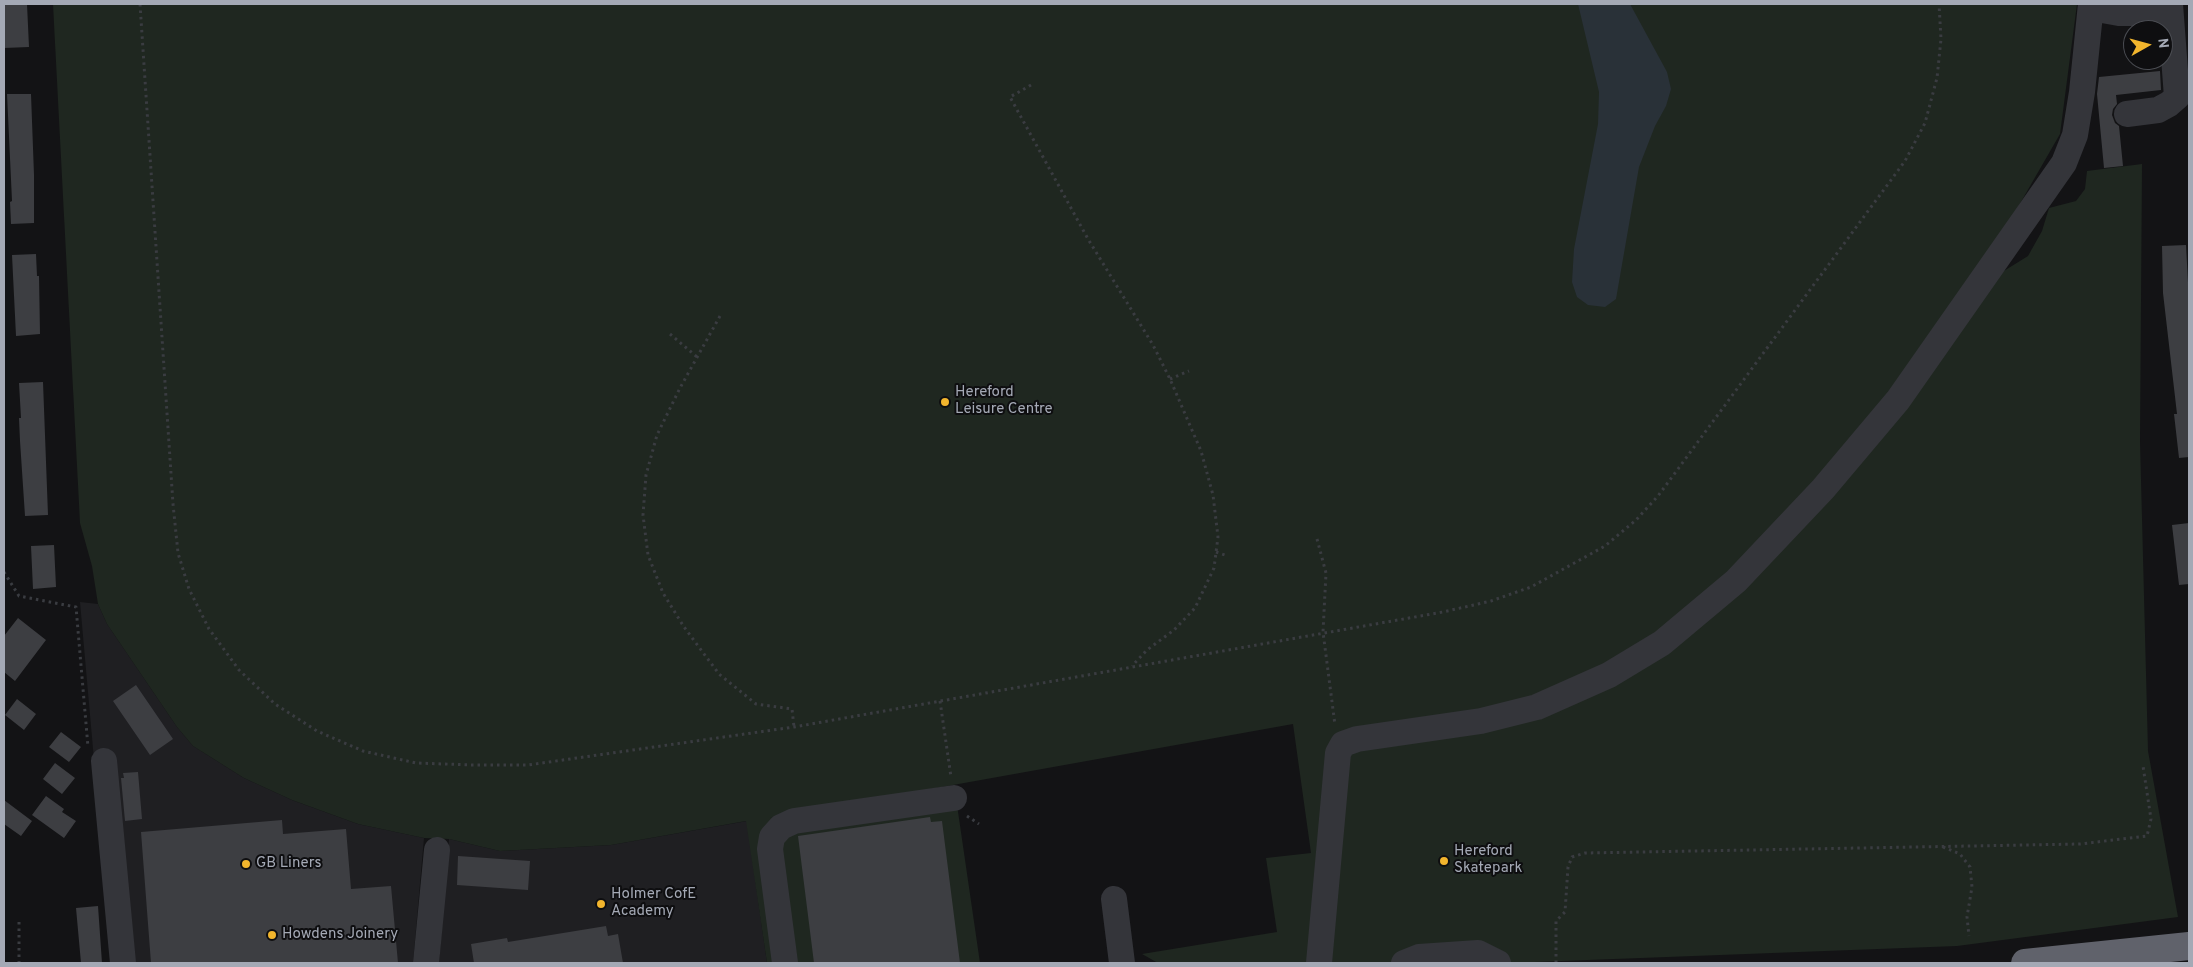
<!DOCTYPE html>
<style>
body{margin:0}
#map{position:relative;width:2193px;height:967px;overflow:hidden;background:#131315;font-family:Overpass,sans-serif}
canvas{display:block}
.frame{position:absolute;inset:0;border:5px solid #a4a9b5;pointer-events:none}
.north{position:absolute;left:2123px;top:20px;width:50px;height:50px;box-sizing:border-box;background:#0e0e10;border:1px solid #4a4c52;border-radius:50%;rotate:83deg;font-size:14px;font-weight:700;line-height:20px;text-align:center;color:#a4a9b5}
.north::after{content:'';display:block;margin:auto;width:18px;height:22px;background:#f2b52d;clip-path:polygon(50% 0,100% 100%,50% 72%,0 100%)}
</style>
<div id="map">
<canvas width="2193" height="967"></canvas>
<div class="frame"></div>
<div class="north">N</div>
</div>
<script>
const context = document.querySelector('canvas').getContext('2d');
context.lineJoin = 'round';
function fillPath(path, color) { context.fillStyle = color; context.fill(path, 'evenodd'); }
const toPath = rows => new Path2D(rows.map(r => 'M' + r).join(''));
function trace(path, color, width, dash) { context.strokeStyle = color; context.lineWidth = width; context.lineCap = dash ? 'butt' : 'round'; context.setLineDash(dash || []); context.stroke(path); }
function label(font, color, halo, rows, align = 'center') {
  context.font = font + ' Overpass,sans-serif'; context.lineWidth = 4; context.setLineDash([]); context.textBaseline = 'middle'; context.strokeStyle = halo; context.fillStyle = color; for (const [text, x, y, turn = 0] of rows) {
    context.save(); context.translate(x, y); context.rotate((+turn || 0) * Math.PI / 180); context.textAlign = isNaN(turn) ? turn : align; if (halo) context.strokeText(text, 0, 0); context.fillText(text, 0, 0); context.restore();
  }
}
fillPath(toPath([
 [80,602,98,604,107,624,177,727,193,746,244,778,292,800,358,824,424,838,413,963,112,963],
 [747,821,767,963,439,963,449,839,500,851,611,845]
]), '#1f1f22');
fillPath(toPath([
 [53,4,2077,4,2060,134,1980,273,1999,274,2028,256,2042,231,2049,208,2076,201,2085,189,2087,171,2142,164,2140,441,2148,751,2178,917,1957,946,1509,963,1158,963,1142,954,1277,932,1266,858,1311,853,1293,724,769,818,955,791,980,963,767,963,746,821,611,845,500,851,449,839,424,838,358,824,292,800,244,778,193,746,177,727,107,624,98,604,92,566,80,523]
]), '#1f2720');
fillPath(toPath([
 [1578,4,1630,4,1667,72,1671,89,1666,106,1655,126,1639,167,1616,299,1605,307,1588,305,1577,297,1572,282,1574,249,1598,124,1599,92]
]), '#293138');
fillPath(toPath([
 [4,4,27,4,29,47,4,48],
 [2160,71,2161,90,2116,95,2117,104,2113,109,2112,115,2115,123,2119,126,2123,166,2104,168,2097,94,2099,77],
 [7,94,31,94,34,175,34,223,11,224,10,202,12,201],
 [2186,245,2189,301,2189,457,2179,458,2174,414,2177,414,2163,293,2162,246],
 [36,254,37,276,39,276,40,334,16,336,12,255],
 [43,382,48,515,25,516,20,441,19,418,21,418,19,383],
 [2189,523,2189,584,2179,585,2172,525],
 [54,545,56,587,33,589,31,546],
 [18,618,46,640,15,681,4,672,4,636],
 [136,685,173,739,150,755,113,701],
 [17,699,36,714,24,730,5,715],
 [61,732,81,747,69,762,49,747],
 [55,763,75,778,62,794,43,779],
 [138,772,142,819,125,821,121,778,124,778,123,773],
 [46,796,64,809,62,812,76,821,64,838,32,815],
 [4,800,32,821,21,836,4,824],
 [930,817,931,822,942,821,960,963,814,963,798,836],
 [282,820,283,834,346,829,351,889,391,886,398,963,151,963,141,832],
 [458,856,530,861,528,890,457,885],
 [98,906,102,963,81,963,76,908],
 [606,926,608,936,618,934,623,963,474,963,471,944,507,938,508,942]
]), '#3d3e42');
trace(toPath([
 [140,4,173,504,178,553,189,589,209,629,239,670,275,704,317,731,363,751,416,763,472,765,528,765,794,727,1443,612,1491,601,1531,587,1605,546,1636,520,1658,496,1905,161,1925,123,1937,78,1941,39,1939,4],
 [1031,85,1010,97,1088,239,1153,345,1170,379,1201,451,1213,495,1218,537,1214,568,1195,608,1174,630,1147,650,1132,666],
 [720,316,680,388,657,435,646,475,643,515,648,555,663,593,684,627,719,674,756,704,792,709,794,727],
 [670,334,697,357],
 [1170,379,1189,371],
 [1317,539,1326,573,1323,632,1335,725],
 [1216,552,1228,556],
 [4,572,19,596,76,607,88,747],
 [940,701,951,777],
 [967,816,979,824],
 [1943,847,1960,854,1970,867,1972,887,1967,917,1969,936],
 [19,922,19,963],
 [1556,963,1556,921,1565,912,1568,867,1572,857,1585,853,2080,844,2147,836,2151,819,2143,766]
]), '#3a3c41', 3, [2.5, 4]);
trace(toPath([
 [2091,8,2119,13,2170,13],
 [2127,114,2158,110,2169,104,2177,97,2170,4],
 [104,761,123,963],
 [1114,899,1122,963],
 [426,963,437,850],
 [785,963,770,849,772,837,781,827,794,821,954,798],
 [1319,963,1338,753,1343,744,1357,739,1481,721,1537,707,1609,675,1662,643,1736,581,1823,489,1898,400,2064,163,2075,135,2082,92,2091,4],
 [1404,963,1419,957,1478,953,1498,963]
]), '#34353a', 26);
trace(toPath([
 [2025,963,2189,946]
]), '#60626b', 28);
for (const [x, y, r, color] of [
 [945,402,5,"#f2b52d"],
 [1444,861,5,"#f2b52d"],
 [246,864,5,"#f2b52d"],
 [601,904,5,"#f2b52d"],
 [272,935,5,"#f2b52d"]
]) { const dot = new Path2D(); dot.arc(x, y, r, 0, 2 * Math.PI); context.fillStyle = color; context.fill(dot); trace(dot, '#0e0e10', 2); }
label('15px', '#a4a9b5', '#0e0e10', [
 ["Hereford",955,393],
 ["Leisure Centre",955,410],
 ["Hereford",1454,852],
 ["Skatepark",1454,869],
 ["GB Liners",256,864],
 ["Holmer CofE",611,895],
 ["Academy",611,912],
 ["Howdens Joinery",282,935]
], 'left');
</script>
